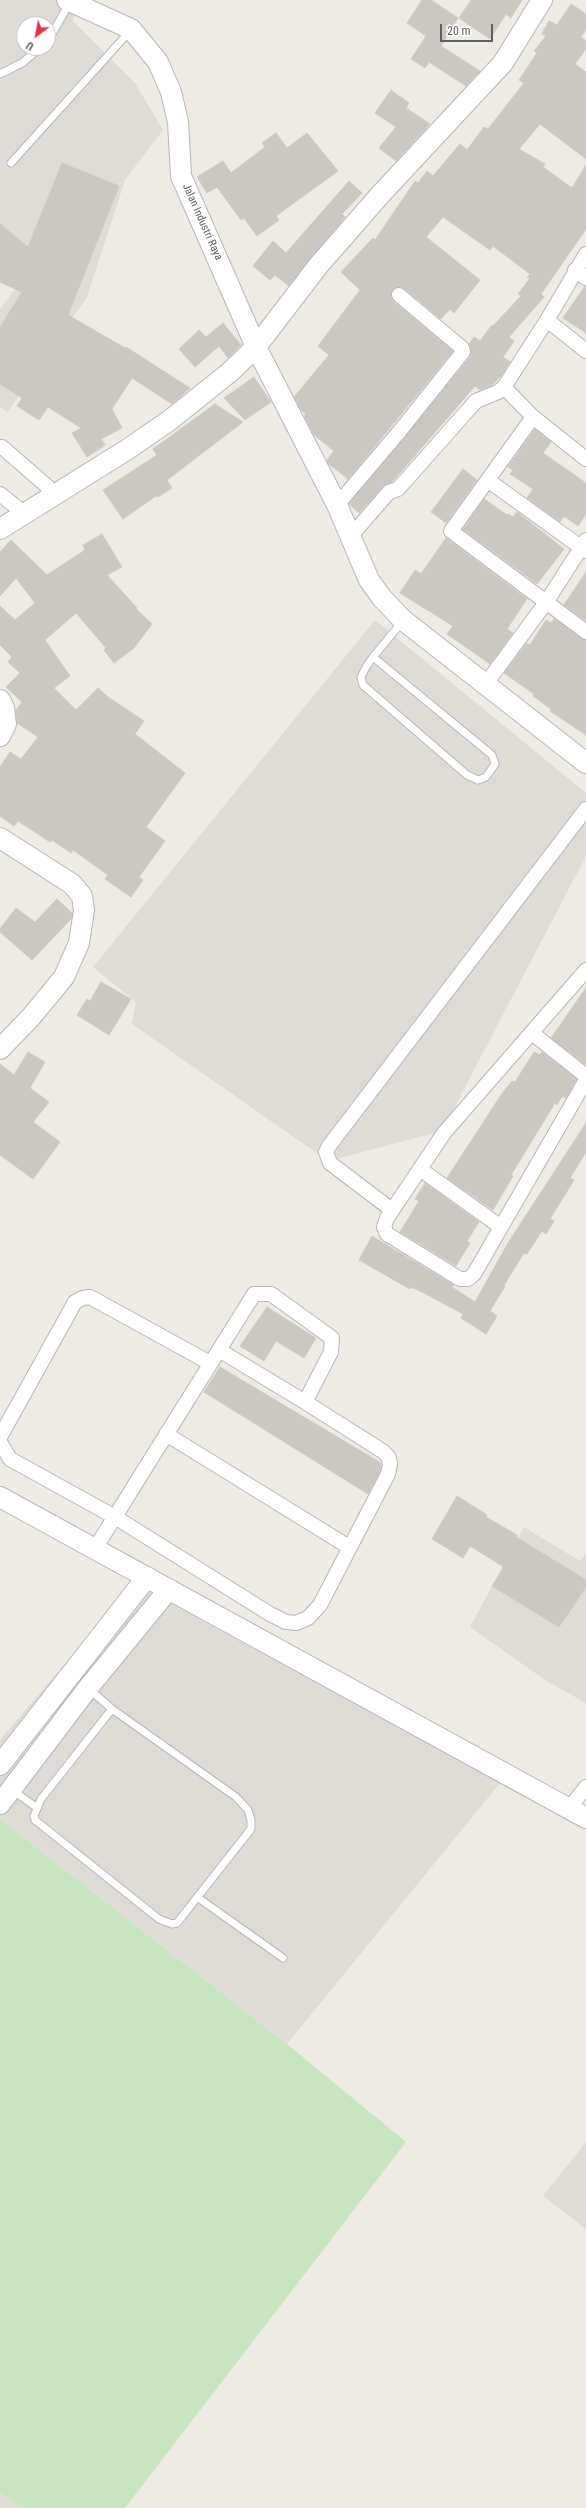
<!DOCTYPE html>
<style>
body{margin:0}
#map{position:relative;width:586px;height:2508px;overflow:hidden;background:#eeeae4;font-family:"Roboto Condensed",sans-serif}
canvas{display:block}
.north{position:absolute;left:16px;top:16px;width:40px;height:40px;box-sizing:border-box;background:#fff;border:1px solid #bec0c1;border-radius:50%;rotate:212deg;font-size:11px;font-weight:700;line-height:16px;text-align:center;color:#5c6164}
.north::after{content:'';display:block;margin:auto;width:14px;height:18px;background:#e33445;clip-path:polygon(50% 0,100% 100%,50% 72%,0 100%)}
.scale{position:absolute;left:440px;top:24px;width:53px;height:18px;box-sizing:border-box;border:2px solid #5c6164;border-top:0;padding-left:5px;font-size:12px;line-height:14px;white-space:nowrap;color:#5c6164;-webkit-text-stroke:3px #fff;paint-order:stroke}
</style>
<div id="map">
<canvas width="586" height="2508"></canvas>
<div class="north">U</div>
<div class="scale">20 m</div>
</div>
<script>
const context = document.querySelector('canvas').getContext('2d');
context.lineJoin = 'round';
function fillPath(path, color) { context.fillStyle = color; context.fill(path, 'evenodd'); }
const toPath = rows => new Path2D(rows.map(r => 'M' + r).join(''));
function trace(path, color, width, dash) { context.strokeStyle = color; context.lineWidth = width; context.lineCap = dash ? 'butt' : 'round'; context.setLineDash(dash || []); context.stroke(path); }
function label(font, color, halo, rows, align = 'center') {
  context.font = font + ' "Roboto Condensed",sans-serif'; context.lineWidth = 3.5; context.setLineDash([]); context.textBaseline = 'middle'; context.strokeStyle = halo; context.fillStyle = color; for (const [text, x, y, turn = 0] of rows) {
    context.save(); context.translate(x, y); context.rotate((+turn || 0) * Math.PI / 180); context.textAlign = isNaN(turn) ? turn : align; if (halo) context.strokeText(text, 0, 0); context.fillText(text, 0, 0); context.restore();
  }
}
fillPath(toPath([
 [0,0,89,0,72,20,135,83,163,130,125,180,87,297,8,412,0,407,0,309,19,284,0,271],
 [24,24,48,24,48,48,24,48],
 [375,620,586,793,586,856,442,1131,328,1161,132,1024,136,1002,93,967],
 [524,1527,580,1561,586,1554,586,1703,545,1680,470,1627],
 [133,1583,500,1783,287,2044,0,1819,0,1740],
 [586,2142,586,2229,543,2196],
 [0,2492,20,2508,0,2508]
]), '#dfdcd8');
fillPath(toPath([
 [0,1819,287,2044,406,2142,125,2508,20,2508,0,2492]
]), '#c7e5c1');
const building = toPath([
 [422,0,431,0,458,18,441,46,480,71,466,86,429,62,425,68,411,59,426,36,407,23,422,0],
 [471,0,522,0,511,18,506,14,490,39,459,18,471,0],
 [571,4,586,14,586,29,581,37,586,41,586,49,575,64,586,72,586,159,540,124,519,149,545,164,543,167,572,188,586,165,586,229,541,294,544,297,509,337,514,341,503,357,510,362,502,375,492,385,480,390,475,386,392,482,383,486,359,513,349,504,470,357,471,350,469,344,474,337,480,341,492,325,493,326,521,296,518,294,530,278,527,277,530,274,493,246,490,250,443,217,426,237,480,280,454,313,450,309,441,319,404,288,396,287,392,290,391,298,394,302,453,351,348,479,328,463,327,460,334,451,314,435,304,416,306,414,301,410,294,397,329,355,318,346,360,290,341,272,373,238,375,240,415,181,418,183,427,171,433,176,460,144,467,150,484,127,488,129,524,83,519,80,537,53,534,51,546,36,542,34,549,21,557,25,571,4],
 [391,90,409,103,406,108,430,124,396,161,379,148,396,127,375,113,391,90],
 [276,133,287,148,307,133,338,171,276,216,279,220,257,236,244,218,241,220,217,187,207,193,197,177,223,161,231,173,265,147,262,143,276,133],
 [62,163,119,186,68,315,125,348,126,347,190,388,172,404,132,378,112,409,122,428,101,439,105,445,87,457,72,433,81,428,48,407,39,420,17,406,22,398,0,384,0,327,22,292,0,282,0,224,28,247,62,163],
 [349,181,362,193,342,214,345,217,289,286,275,275,270,280,253,266,273,241,286,253,349,181],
 [585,286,586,286,586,333,563,318,585,286],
 [223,323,241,345,228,358,219,346,195,367,179,349,199,330,206,337,223,323],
 [254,377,271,402,245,420,224,398,254,377],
 [215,404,243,422,167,480,172,488,158,497,156,496,123,519,103,490,157,455,153,449,215,404],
 [535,429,551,442,543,453,586,483,586,514,578,526,564,516,560,522,527,498,533,489,510,474,513,470,508,467,535,429],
 [463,469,477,480,446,523,431,512,463,469],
 [484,499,507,515,508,514,513,517,517,512,564,549,537,584,463,529,484,499],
 [102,534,122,567,107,575,137,608,136,609,152,624,134,648,114,663,104,650,106,648,76,613,45,640,70,676,54,688,76,710,98,688,108,697,144,721,135,734,185,773,146,827,165,841,139,877,143,880,131,897,105,879,108,875,73,850,71,853,52,840,50,842,18,821,14,826,0,816,0,767,10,752,21,759,38,737,17,723,16,710,22,702,6,687,20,673,8,662,12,657,0,645,0,606,15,620,35,603,16,578,0,596,0,552,11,540,47,575,85,550,83,545,102,534],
 [446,538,527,599,507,629,513,633,490,664,447,634,453,626,400,593,415,570,421,574,446,538],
 [586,572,586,621,564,605,586,572],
 [554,619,586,640,586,735,550,711,551,709,533,696,534,694,504,673,527,643,530,645,546,620,551,623,554,619],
 [57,899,72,913,71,919,32,960,0,932,0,929,16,908,35,922,57,899],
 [101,982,131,999,109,1035,77,1015,87,999,90,1001,101,982],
 [586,988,586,1065,551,1038,586,988],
 [28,1052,45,1062,30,1088,49,1102,33,1122,60,1142,33,1179,0,1155,0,1064,14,1075,28,1052],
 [534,1052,540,1055,542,1052,577,1079,566,1098,562,1096,557,1105,555,1103,511,1175,513,1176,493,1210,447,1178,503,1092,512,1081,515,1082,534,1052],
 [586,1123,586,1152,570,1178,574,1180,550,1219,554,1221,546,1234,542,1231,527,1254,524,1253,504,1285,505,1286,490,1311,497,1316,486,1334,461,1318,463,1314,426,1294,411,1287,410,1289,359,1260,372,1236,454,1285,452,1287,475,1302,508,1243,586,1123],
 [425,1183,479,1222,467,1241,470,1243,456,1266,400,1232,419,1201,415,1199,425,1183],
 [267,1307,316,1338,304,1358,276,1341,264,1361,240,1346,267,1307],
 [220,1367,381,1463,380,1471,368,1494,204,1392,220,1367],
 [457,1496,487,1515,486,1517,517,1535,516,1537,586,1580,586,1587,559,1627,492,1586,504,1567,470,1546,463,1558,432,1539,457,1496]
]);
fillPath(building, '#cbc7c3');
trace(building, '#d2cac2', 1);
const lane = toPath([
 [48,41,70,2],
 [0,74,22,63,40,48],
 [11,163,130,31],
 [373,657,492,755,495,764,486,777,478,780,467,775,363,685,361,677,366,667,373,657,402,622],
 [89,1689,112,1709,236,1797,248,1810,251,1820,251,1829,177,1923,172,1924,159,1919,35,1820,34,1816,41,1799,112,1709],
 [12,1790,36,1807],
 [197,1897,283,1958]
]);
const street = toPath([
 [586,254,547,320,586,351],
 [575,270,586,278],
 [504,387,533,417],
 [2,447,56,494],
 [586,459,533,417,451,531,586,632],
 [489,481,586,551],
 [0,494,25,514],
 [337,505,399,432,463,352,462,348,399,295],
 [350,537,389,492,398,489,476,401,498,392,504,387,547,320],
 [485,685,547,601,586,540],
 [586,970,444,1133,387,1218,384,1227,387,1234,460,1279,468,1279,474,1274,586,1080],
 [532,1033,586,1076],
 [420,1169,501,1227],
 [392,1210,330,1163,326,1152,329,1146,586,809],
 [166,1434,349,1547],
 [0,1437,75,1302,83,1298,90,1297,210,1363],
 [0,1442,10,1459,115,1517,270,1614,286,1622,296,1623,308,1618,320,1605,388,1474,390,1464,389,1458,384,1452,305,1402,219,1350],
 [96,1547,254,1294,271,1294,332,1338,331,1352,305,1402],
 [570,1807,586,1787]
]);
const secondary = toPath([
 [67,0,131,29,158,62,171,92,178,122,181,176,256,347,337,505,369,580,382,598,403,620,586,763],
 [0,529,128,449,170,420,230,372,256,347,318,266,380,195,503,63,542,0],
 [0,700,4,708,6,724,0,736],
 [0,838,72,884,82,896,84,910,79,943,64,977,31,1017,0,1049],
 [0,1497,586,1818],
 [0,1765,147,1577],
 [0,1804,88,1688,169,1589]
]);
trace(lane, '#b4b7ba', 9);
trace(street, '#b4b7ba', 16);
trace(secondary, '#b3b8bb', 22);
trace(lane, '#fff', 7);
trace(street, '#fff', 14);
trace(secondary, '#fff', 20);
label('11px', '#5c6164', '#fff', [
 ["Jalan Industri Raya",202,222,66]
]);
</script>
